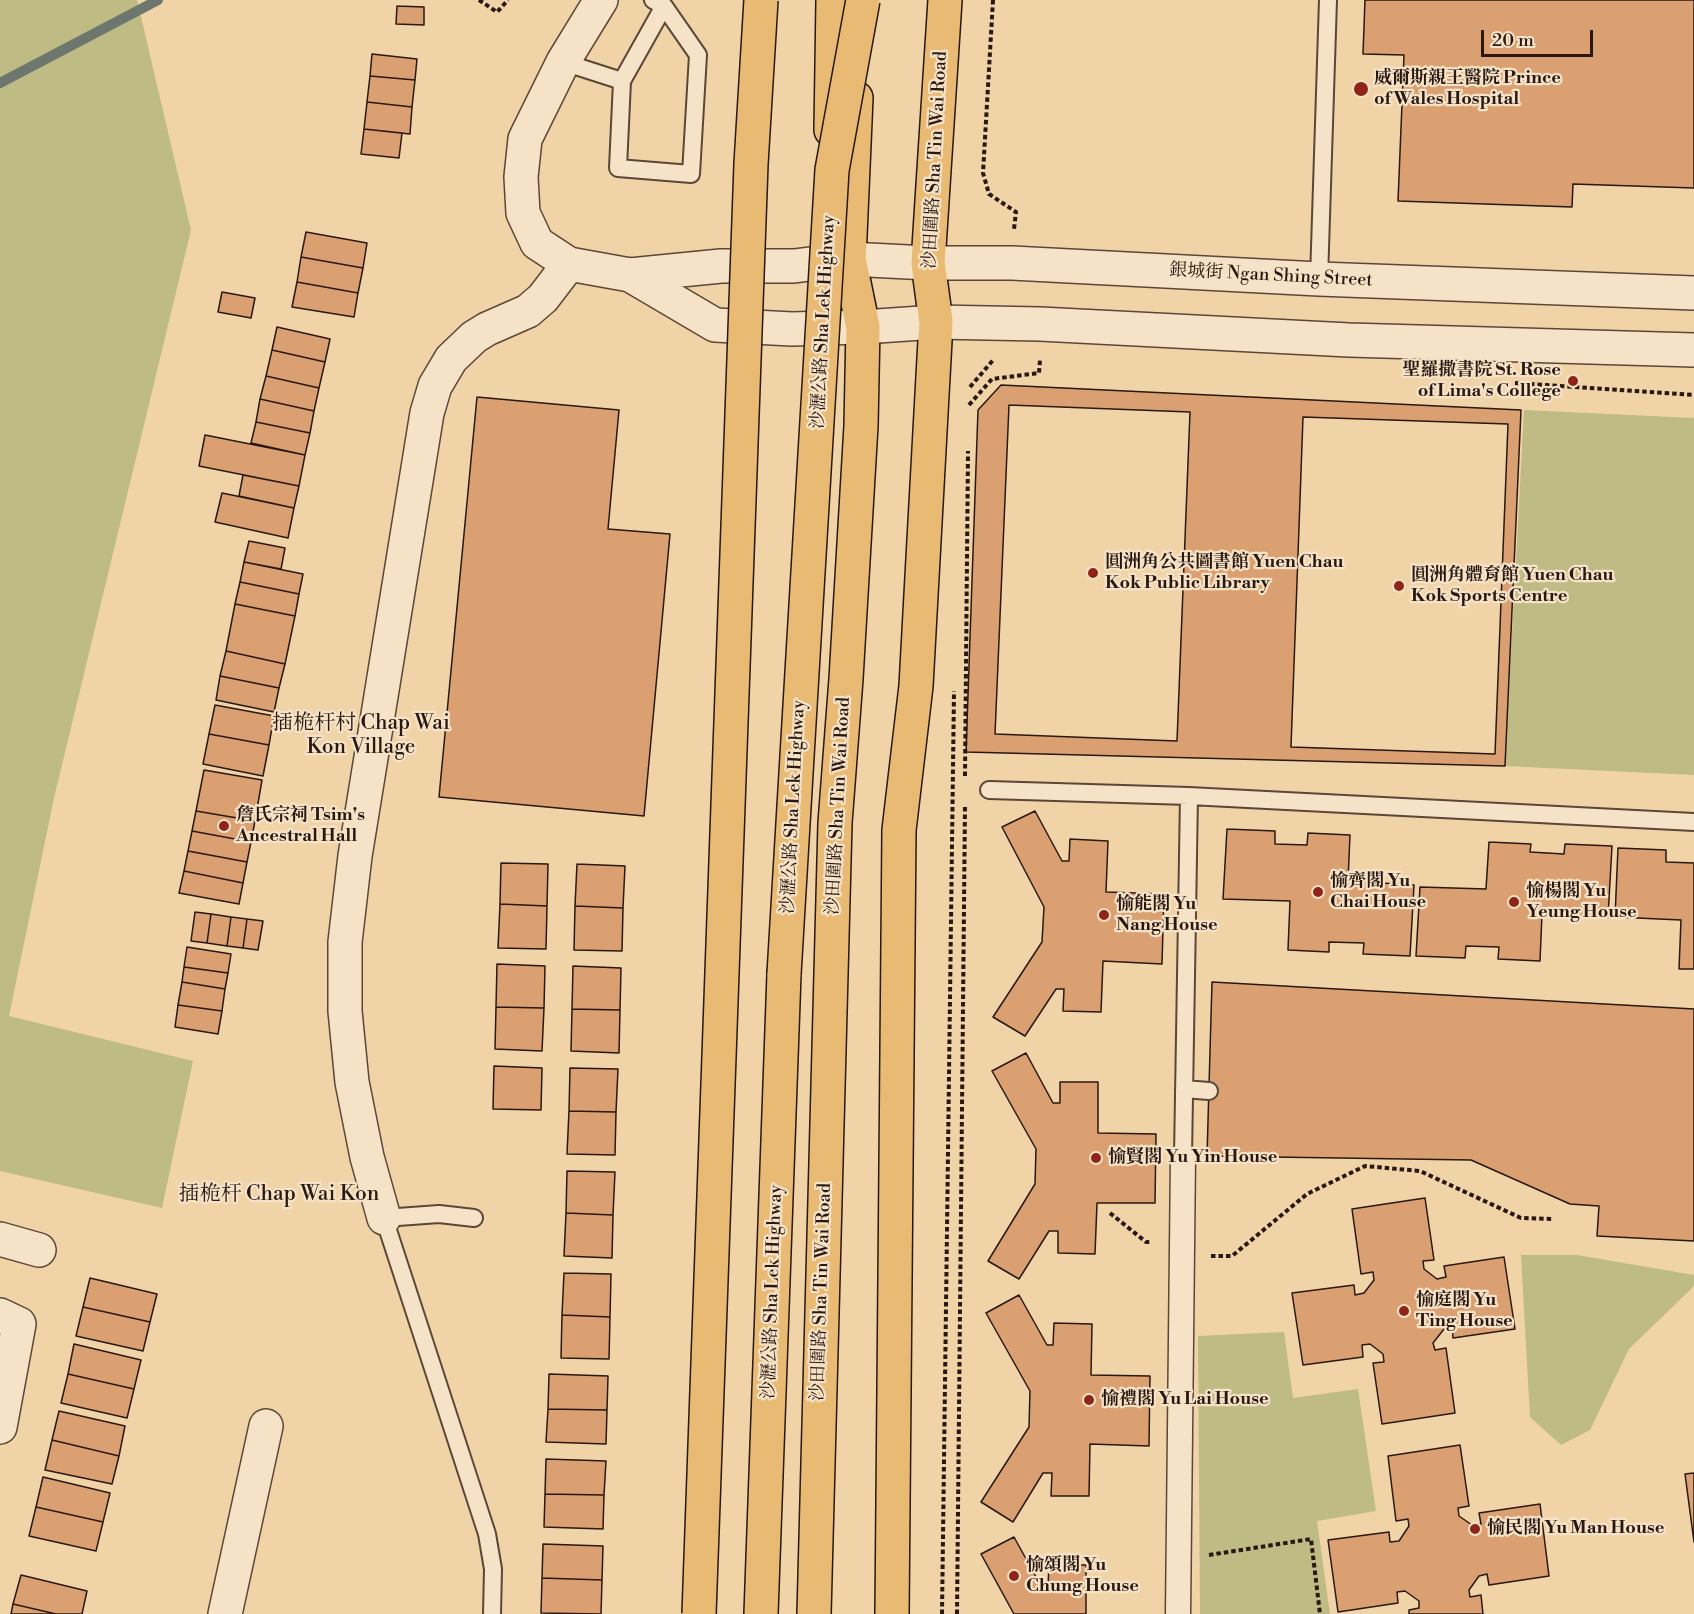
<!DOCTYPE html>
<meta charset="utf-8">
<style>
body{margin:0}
#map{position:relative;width:1694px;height:1614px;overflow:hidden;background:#f1d3a8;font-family:"Libre Bodoni",serif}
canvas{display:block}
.scale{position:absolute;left:1481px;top:30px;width:112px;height:27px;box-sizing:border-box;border:3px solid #281811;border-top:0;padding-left:8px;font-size:18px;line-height:21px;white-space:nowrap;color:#281811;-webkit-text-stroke:4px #f6e2c6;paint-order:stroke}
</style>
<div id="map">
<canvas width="1694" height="1614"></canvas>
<div class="scale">20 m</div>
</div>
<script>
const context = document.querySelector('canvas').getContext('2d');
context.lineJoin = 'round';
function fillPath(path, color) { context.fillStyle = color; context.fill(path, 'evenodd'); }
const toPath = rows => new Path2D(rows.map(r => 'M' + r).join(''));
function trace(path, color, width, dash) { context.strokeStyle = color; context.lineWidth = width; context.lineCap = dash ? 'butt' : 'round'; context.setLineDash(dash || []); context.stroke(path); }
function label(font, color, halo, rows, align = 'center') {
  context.font = font + ' "Libre Bodoni","Noto Serif TC",serif'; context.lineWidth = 4.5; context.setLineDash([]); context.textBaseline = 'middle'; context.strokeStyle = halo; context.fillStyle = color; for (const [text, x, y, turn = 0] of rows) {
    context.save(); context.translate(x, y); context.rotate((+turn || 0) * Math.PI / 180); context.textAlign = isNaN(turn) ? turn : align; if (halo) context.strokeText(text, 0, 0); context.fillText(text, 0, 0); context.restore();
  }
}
fillPath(toPath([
 [0,0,137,0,191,230,54,798,9,1016,193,1061,162,1208,0,1171],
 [1524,410,1694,418,1694,775,1505,766],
 [1521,1255,1577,1255,1694,1275,1694,1286,1629,1349,1590,1430,1561,1445,1530,1417],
 [1284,1332,1293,1398,1358,1389,1376,1511,1317,1521,1330,1614,1200,1614,1198,1336]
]), '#bebb84');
trace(toPath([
 [0,83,158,0]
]), '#6d776e', 10);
const building = toPath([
 [1365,0,1694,0,1694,188,1573,184,1572,207,1398,201,1404,55,1363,54,1365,0],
 [397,6,424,7,424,25,396,24,397,6],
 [372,54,417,59,415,80,370,76,372,54],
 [370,76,415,80,412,107,367,102,370,76],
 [367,102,412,107,410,134,364,129,367,102],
 [364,129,402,133,399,158,361,154,364,129],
 [306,232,367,243,363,268,301,257,306,232],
 [301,257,363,268,358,293,297,282,301,257],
 [297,282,358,293,354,317,292,307,297,282],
 [222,292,255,298,251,318,218,312,222,292],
 [277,327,330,339,325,362,272,350,277,327],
 [272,350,325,362,319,388,266,376,272,350],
 [266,376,319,388,314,411,260,399,266,376],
 [1001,385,1521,410,1505,766,966,752,978,410,1001,385],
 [477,397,619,410,608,529,670,534,644,816,439,797,477,397],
 [260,399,314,411,310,433,256,422,260,399],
 [1009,405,1190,412,1177,741,995,734,1009,405],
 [1303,417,1508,424,1495,754,1291,747,1303,417],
 [256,422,310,433,305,455,251,443,256,422],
 [205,435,305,455,299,486,199,466,205,435],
 [243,475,299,486,294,508,239,496,243,475],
 [222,493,294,508,288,538,215,522,222,493],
 [249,541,285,548,281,569,244,562,249,541],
 [244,562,303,574,299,594,240,582,244,562],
 [240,582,299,594,295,616,235,604,240,582],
 [235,604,295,616,285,664,226,651,235,604],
 [226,651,285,664,279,688,220,676,226,651],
 [220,676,279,688,274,712,216,700,220,676],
 [215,705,274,716,269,745,209,734,215,705],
 [209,734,269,745,263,776,203,764,209,734],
 [204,770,262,780,255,821,196,811,204,770],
 [196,811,255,821,251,842,192,831,196,811],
 [1035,811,1062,861,1069,861,1070,839,1108,841,1106,892,1164,894,1162,964,1103,961,1101,1012,1063,1011,1064,989,1056,989,1025,1036,993,1017,1042,942,1044,907,1002,827,1035,811],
 [1227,829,1275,831,1275,844,1307,845,1308,833,1350,835,1348,881,1414,885,1410,956,1363,954,1364,943,1329,942,1329,952,1288,950,1290,901,1223,899,1227,829],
 [192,831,251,842,247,862,188,851,192,831],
 [1489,842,1531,844,1530,852,1564,854,1565,844,1612,846,1608,917,1542,914,1540,961,1498,959,1499,947,1466,946,1465,958,1416,956,1420,887,1486,889,1489,842],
 [1618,848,1666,850,1666,862,1694,863,1694,969,1679,969,1681,920,1615,917,1618,848],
 [188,851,247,862,243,883,184,871,188,851],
 [501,863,548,864,547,906,500,904,501,863],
 [577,864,625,866,623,908,575,906,577,864],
 [184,871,243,883,239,904,179,893,184,871],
 [500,904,547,906,546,949,498,948,500,904],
 [575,906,623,908,622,951,574,950,575,906],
 [195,912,211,914,207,943,191,941,195,912],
 [211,914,231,917,227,946,207,943,211,914],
 [231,917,247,919,243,948,227,946,231,917],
 [247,919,263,921,258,950,243,948,247,919],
 [187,947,231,954,228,973,184,967,187,947],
 [497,964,545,966,544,1008,496,1007,497,964],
 [573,966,621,968,620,1010,572,1009,573,966],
 [184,967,228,973,225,989,182,982,184,967],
 [182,982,225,989,222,1011,178,1005,182,982],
 [1212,982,1694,1009,1694,1241,1597,1236,1599,1206,1570,1204,1471,1160,1207,1156,1212,982],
 [178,1005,222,1011,218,1034,175,1027,178,1005],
 [496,1007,544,1008,542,1051,495,1049,496,1007],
 [572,1009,620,1010,619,1053,571,1051,572,1009],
 [1026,1053,1053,1103,1060,1103,1060,1082,1098,1082,1098,1133,1156,1134,1155,1203,1097,1203,1095,1254,1058,1253,1058,1231,1049,1231,1019,1279,988,1261,1035,1184,1036,1149,992,1071,1026,1053],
 [494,1066,542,1068,541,1110,493,1109,494,1066],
 [570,1068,618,1069,616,1112,569,1111,570,1068],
 [569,1111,616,1112,615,1155,567,1154,569,1111],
 [567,1171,615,1172,613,1215,566,1213,567,1171],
 [1425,1198,1434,1260,1423,1261,1424,1269,1437,1279,1446,1277,1444,1266,1504,1257,1515,1329,1453,1338,1452,1327,1444,1329,1433,1343,1435,1350,1446,1348,1455,1413,1382,1424,1373,1363,1384,1362,1383,1354,1370,1344,1362,1345,1363,1357,1303,1365,1292,1293,1354,1285,1355,1295,1364,1293,1374,1280,1373,1272,1361,1274,1352,1209,1425,1198],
 [566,1213,613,1215,612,1258,564,1256,566,1213],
 [564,1273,611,1274,610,1317,562,1315,564,1273],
 [90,1278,157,1294,150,1322,83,1307,90,1278],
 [1019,1295,1047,1345,1053,1345,1054,1323,1092,1324,1091,1375,1150,1376,1149,1446,1090,1444,1089,1496,1051,1496,1052,1473,1043,1473,1013,1522,981,1502,1029,1427,1030,1391,986,1313,1019,1295],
 [83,1307,150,1322,143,1351,76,1336,83,1307],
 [562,1315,610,1317,609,1359,561,1358,562,1315],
 [74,1344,141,1360,134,1389,68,1374,74,1344],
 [68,1374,134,1389,127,1418,61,1403,68,1374],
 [549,1374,608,1376,607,1410,548,1409,549,1374],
 [548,1409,607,1410,606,1444,546,1442,548,1409],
 [59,1411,125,1426,119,1456,52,1440,59,1411],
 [52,1440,119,1456,112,1484,45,1470,52,1440],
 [1460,1445,1469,1506,1458,1508,1459,1516,1472,1525,1481,1524,1479,1513,1540,1504,1549,1576,1489,1585,1487,1574,1479,1576,1469,1590,1470,1597,1481,1595,1483,1614,1409,1614,1409,1610,1419,1608,1419,1601,1405,1591,1397,1592,1398,1603,1338,1612,1328,1540,1389,1532,1390,1542,1399,1541,1409,1526,1408,1519,1396,1521,1388,1456,1460,1445],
 [546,1459,606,1461,604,1495,545,1494,546,1459],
 [1694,1473,1694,1542,1685,1474,1694,1473],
 [43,1477,110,1493,103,1522,36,1507,43,1477],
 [545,1494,604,1495,603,1529,544,1527,545,1494],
 [36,1507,103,1522,96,1551,29,1536,36,1507],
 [1014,1537,1041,1586,1048,1587,1049,1565,1086,1565,1086,1614,1014,1614,981,1554,1014,1537],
 [543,1544,603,1546,602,1580,542,1578,543,1544],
 [21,1575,87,1591,82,1614,56,1614,13,1604,21,1575],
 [542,1578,602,1580,601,1614,541,1613,542,1578],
 [13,1604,56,1614,11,1614,13,1604]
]);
fillPath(building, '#dba072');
trace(building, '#281811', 1.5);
const service = toPath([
 [563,62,622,81,618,168,691,174,698,55,664,6,653,0],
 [622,81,664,6],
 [1319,279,1328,0],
 [989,790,1189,796,1694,822],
 [1184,1089,1209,1091],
 [1183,1156,1189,796],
 [474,1218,439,1214,384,1218,487,1534,493,1569,492,1614]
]);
const pedestrian = toPath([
 [1178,1614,1183,1156]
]);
const minor = toPath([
 [384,1218,367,1157,352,1082,345,1011,345,942,355,856,427,413,435,386,451,359,474,337,487,329,528,311,543,298,569,264],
 [0,1239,39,1250],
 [0,1315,19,1324,0,1427],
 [225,1614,266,1426]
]);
const tertiary = toPath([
 [601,0,563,62,525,139,521,177,523,213,537,243,569,264,630,275,721,266,794,266,849,259,928,263,1012,263,1319,279,1694,293],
 [630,275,715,325,792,329,863,327,936,322,1040,324,1349,340,1694,350]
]);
const primary = toPath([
 [814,1614,835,823,846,679,861,426,863,327,849,259,856,98],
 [892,1614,899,830,916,686,936,322,928,263,945,0]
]);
const motorway = toPath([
 [831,130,833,0],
 [761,1614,784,974]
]);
trace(service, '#5a4737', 20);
trace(pedestrian, '#5a4737', 27);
trace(minor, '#5a4737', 36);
trace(tertiary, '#5a4737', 36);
trace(primary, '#281811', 36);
trace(motorway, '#281811', 36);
trace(toPath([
 [479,0,497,12,508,0],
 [993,0,983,173,989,194,1016,212,1014,229],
 [1515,383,1694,395],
 [970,387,994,359],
 [969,405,992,379,1039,373,1040,360],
 [965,776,968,451],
 [1110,1213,1146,1242,1150,1242],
 [1211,1256,1232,1256,1307,1194,1365,1166,1420,1171,1521,1218,1552,1219],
 [1209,1555,1311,1539,1320,1614],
 [942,1614,954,691],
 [957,1614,965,805]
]), '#281811', 4, [4.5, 3]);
trace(service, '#f6e2c6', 16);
trace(pedestrian, '#f6e2c6', 24);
trace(minor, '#f6e2c6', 33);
trace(tertiary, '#f6e2c6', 33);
trace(primary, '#e8ba74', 33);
trace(motorway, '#e8ba74', 33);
const motorwayBridge = toPath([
 [784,974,832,170,863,0],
 [699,1614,751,164,761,0]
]);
trace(motorwayBridge, '#281811', 36, []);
trace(motorwayBridge, '#e8ba74', 33);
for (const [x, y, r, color] of [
 [1361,89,8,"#8f2418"],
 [1573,381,6,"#8f2418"],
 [1093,573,6,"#8f2418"],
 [1399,586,6,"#8f2418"],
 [224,826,6,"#8f2418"],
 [1318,892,6,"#8f2418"],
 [1514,902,6,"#8f2418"],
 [1104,915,6,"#8f2418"],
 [1096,1158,6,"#8f2418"],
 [1404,1311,6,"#8f2418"],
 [1089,1400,6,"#8f2418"],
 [1475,1529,6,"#8f2418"],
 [1014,1576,6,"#8f2418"]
]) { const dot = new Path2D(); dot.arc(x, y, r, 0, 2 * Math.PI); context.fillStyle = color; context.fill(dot); trace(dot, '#f6e2c6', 2); }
label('bold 18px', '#281811', '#f6e2c6', [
 ["威爾斯親王醫院 Prince",1374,79],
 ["of Wales Hospital",1374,100],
 ["聖羅撒書院 St. Rose",1561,371,"right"],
 ["of Lima's College",1561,392,"right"],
 ["圓洲角公共圖書館 Yuen Chau",1105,563],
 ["Kok Public Library",1105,584],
 ["圓洲角體育館 Yuen Chau",1411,576],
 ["Kok Sports Centre",1411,597],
 ["詹氏宗祠 Tsim's",236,816],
 ["Ancestral Hall",236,837],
 ["愉齊閣 Yu",1330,882],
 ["Chai House",1330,903],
 ["愉楊閣 Yu",1526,892],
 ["Yeung House",1526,913],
 ["愉能閣 Yu",1116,905],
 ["Nang House",1116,926],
 ["愉賢閣 Yu Yin House",1108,1158],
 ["愉庭閣 Yu",1416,1301],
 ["Ting House",1416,1322],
 ["愉禮閣 Yu Lai House",1101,1400],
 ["愉民閣 Yu Man House",1487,1529],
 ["愉頌閣 Yu",1026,1566],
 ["Chung House",1026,1587]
], 'left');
label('18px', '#281811', '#f6e2c6', [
 ["沙田圍路 Sha Tin Wai Road",936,160,-87],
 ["銀城街 Ngan Shing Street",1271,276,3],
 ["沙瀝公路 Sha Lek Highway",824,322,-87],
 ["沙田圍路 Sha Tin Wai Road",839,806,-87],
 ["沙瀝公路 Sha Lek Highway",794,807,-87],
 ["沙瀝公路 Sha Lek Highway",773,1292,-88],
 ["沙田圍路 Sha Tin Wai Road",822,1292,-88]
]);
label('21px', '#281811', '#f6e2c6', [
 ["插桅杆村 Chap Wai",361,724],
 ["Kon Village",361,748],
 ["插桅杆 Chap Wai Kon",279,1195]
]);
</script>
